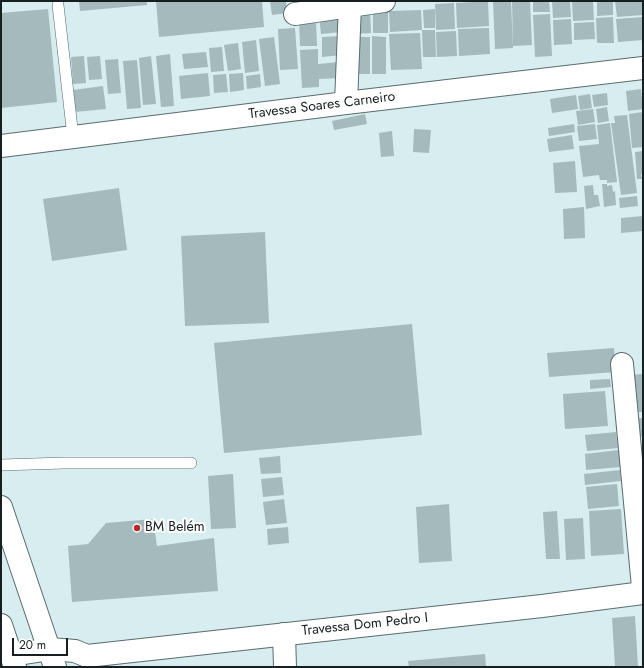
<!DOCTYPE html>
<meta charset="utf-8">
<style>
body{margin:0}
#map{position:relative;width:644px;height:668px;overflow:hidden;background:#d7edf0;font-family:Jost,sans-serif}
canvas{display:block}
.frame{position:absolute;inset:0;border:2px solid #171f20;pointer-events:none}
.scale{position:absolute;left:12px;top:638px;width:56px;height:18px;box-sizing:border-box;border:2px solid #171f20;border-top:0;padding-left:5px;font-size:12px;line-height:14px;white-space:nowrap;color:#171f20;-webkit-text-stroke:3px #fff;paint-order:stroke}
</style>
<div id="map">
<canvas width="644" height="668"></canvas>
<div class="frame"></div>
<div class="scale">20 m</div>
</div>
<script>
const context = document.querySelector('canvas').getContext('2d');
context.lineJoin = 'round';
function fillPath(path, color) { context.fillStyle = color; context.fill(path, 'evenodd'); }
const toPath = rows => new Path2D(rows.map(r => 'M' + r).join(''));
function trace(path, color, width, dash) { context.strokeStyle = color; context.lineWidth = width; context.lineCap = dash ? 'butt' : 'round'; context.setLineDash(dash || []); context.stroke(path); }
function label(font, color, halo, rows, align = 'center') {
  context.font = font + ' Jost,sans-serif'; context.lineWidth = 4; context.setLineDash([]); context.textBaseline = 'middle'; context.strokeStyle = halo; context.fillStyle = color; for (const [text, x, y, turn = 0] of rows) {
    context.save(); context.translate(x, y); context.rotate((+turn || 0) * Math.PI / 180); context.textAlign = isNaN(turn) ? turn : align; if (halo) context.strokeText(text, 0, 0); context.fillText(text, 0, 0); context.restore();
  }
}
fillPath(toPath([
 [79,1,147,1,147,5,80,11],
 [156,1,262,1,264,27,159,37],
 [270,1,286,1,287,13,272,15],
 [488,1,489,26,457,28,456,3],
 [511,1,513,48,495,49,493,2],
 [512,1,530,1,532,45,513,46],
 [533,1,549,1,550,12,533,12],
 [552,1,570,1,571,17,553,18],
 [572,1,593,1,594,20,573,21],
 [597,1,613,1,613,15,597,16],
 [615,1,643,1,643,15,617,17],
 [454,3,455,29,436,30,435,4],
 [48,9,57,102,1,108,1,13],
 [388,9,388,33,373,33,373,10],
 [435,9,435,28,424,28,423,10],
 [370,10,371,33,353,34,352,11],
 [421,10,422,30,390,32,389,11],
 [341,13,342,32,321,34,319,15],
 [550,14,552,56,535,57,533,15],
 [613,17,614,43,597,43,596,18],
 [643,17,643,40,618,42,616,19],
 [571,19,572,44,554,45,553,20],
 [316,20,317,46,300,46,299,21],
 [594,22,595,39,574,40,574,23],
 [295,28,298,69,280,70,278,29],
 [489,28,490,54,459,56,458,29],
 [422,30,435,30,436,57,423,57],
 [456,31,457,56,437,57,436,32],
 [420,33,422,69,391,70,389,34],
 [340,36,341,55,322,57,322,37],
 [372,36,386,37,386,74,372,74],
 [274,37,280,84,265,86,259,39],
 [351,37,370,37,370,74,351,74],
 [256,40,259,71,245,73,242,42],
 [238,43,241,69,228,71,224,45],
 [222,47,224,71,211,72,209,48],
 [318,49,318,64,340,62,341,78,319,79,319,87,302,88,300,50],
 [206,52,208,67,184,69,182,54],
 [170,54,174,106,161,107,156,56],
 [84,56,86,83,73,84,71,57],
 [100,56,102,79,89,80,87,57],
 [151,56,156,104,143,105,139,58],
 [118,59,121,93,108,94,105,60],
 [137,60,141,108,127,109,123,61],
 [208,73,210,96,181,99,179,76],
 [243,73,244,90,230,92,229,74],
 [226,74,228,92,214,93,213,75],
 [260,74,261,87,247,89,246,76],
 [103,86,106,109,75,112,73,90],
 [641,89,643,109,628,111,626,91],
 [607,93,608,105,594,107,592,95],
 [590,94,592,108,580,110,578,96],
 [576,95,578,109,552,113,550,99],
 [607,107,609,121,598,123,596,109],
 [593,109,595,122,578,125,576,111],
 [643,112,643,147,632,148,629,114],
 [365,114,367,124,334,130,332,121],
 [627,115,637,193,621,195,611,123,615,123,614,116],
 [610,123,617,182,607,183,607,180,600,180,599,175,583,177,579,146,599,144,597,125],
 [574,124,575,132,549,136,548,128],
 [595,124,597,139,579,141,577,126],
 [414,129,431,130,429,153,413,152],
 [392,131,394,156,381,157,379,133],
 [572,135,574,149,549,152,547,139],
 [643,151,643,174,641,174,642,179,637,179,635,152],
 [575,161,577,192,555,193,553,163],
 [602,184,607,184,607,186,612,185,613,192,615,191,616,205,604,207],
 [593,185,594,195,598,195,600,206,586,209,584,186],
 [119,188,127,250,52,261,43,199],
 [637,196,638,206,620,208,619,198],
 [584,207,585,238,564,239,563,209],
 [643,216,643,231,621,233,621,218],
 [265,232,269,323,185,326,181,236],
 [412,324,422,435,224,453,214,343],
 [614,348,616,372,549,377,547,353],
 [643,374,643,412,637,412,626,375],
 [610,379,611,387,590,389,590,380],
 [605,391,608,426,565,429,563,394],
 [643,418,643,436,638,437,629,419],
 [616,432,618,448,587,451,585,435],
 [619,450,620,467,586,470,585,454],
 [280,456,281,473,261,474,259,458],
 [620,470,621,481,585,485,584,474],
 [233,474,236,528,211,529,208,476],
 [282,477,284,495,263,497,261,479],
 [617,484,619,506,588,509,586,487],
 [284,499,287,523,266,525,263,502],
 [449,504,452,561,419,563,416,507],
 [621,509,624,554,591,556,589,511],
 [557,511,560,559,546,559,543,512],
 [583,518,585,559,566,560,564,519],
 [153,519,157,546,214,538,218,591,72,602,68,546,88,544,106,523],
 [288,527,289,543,268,545,267,529],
 [635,616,638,667,615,667,612,618],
 [485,654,486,667,409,667,408,661]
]), '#a5babd');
const lane = toPath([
 [58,5,73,137],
 [1,465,64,463,191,463]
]);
const street = toPath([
 [295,14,384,1],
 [346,103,350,5],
 [1,146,346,103,643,68],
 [622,364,643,587],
 [284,634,285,667]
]);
const secondary = toPath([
 [12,655,50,649,75,651,87,656,542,606,643,593]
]);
const primary = toPath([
 [1,507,55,667],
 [1,625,15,667]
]);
trace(lane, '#596c6f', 12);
trace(street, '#596c6f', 24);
trace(secondary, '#596c6f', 24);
trace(primary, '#596c6f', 24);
trace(lane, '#fff', 11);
trace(street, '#fff', 22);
trace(secondary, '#fff', 22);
trace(primary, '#fff', 22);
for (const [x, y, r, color] of [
 [137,528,4,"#b82929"]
]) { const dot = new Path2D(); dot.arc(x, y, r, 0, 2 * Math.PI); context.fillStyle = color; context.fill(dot); trace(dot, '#fff', 1.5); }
label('14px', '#171f20', '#fff', [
 ["Travessa Soares Carneiro",322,106,-7],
 ["Travessa Dom Pedro I",365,625,-6]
]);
label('14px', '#171f20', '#fff', [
 ["BM Belém",145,528]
], 'left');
</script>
